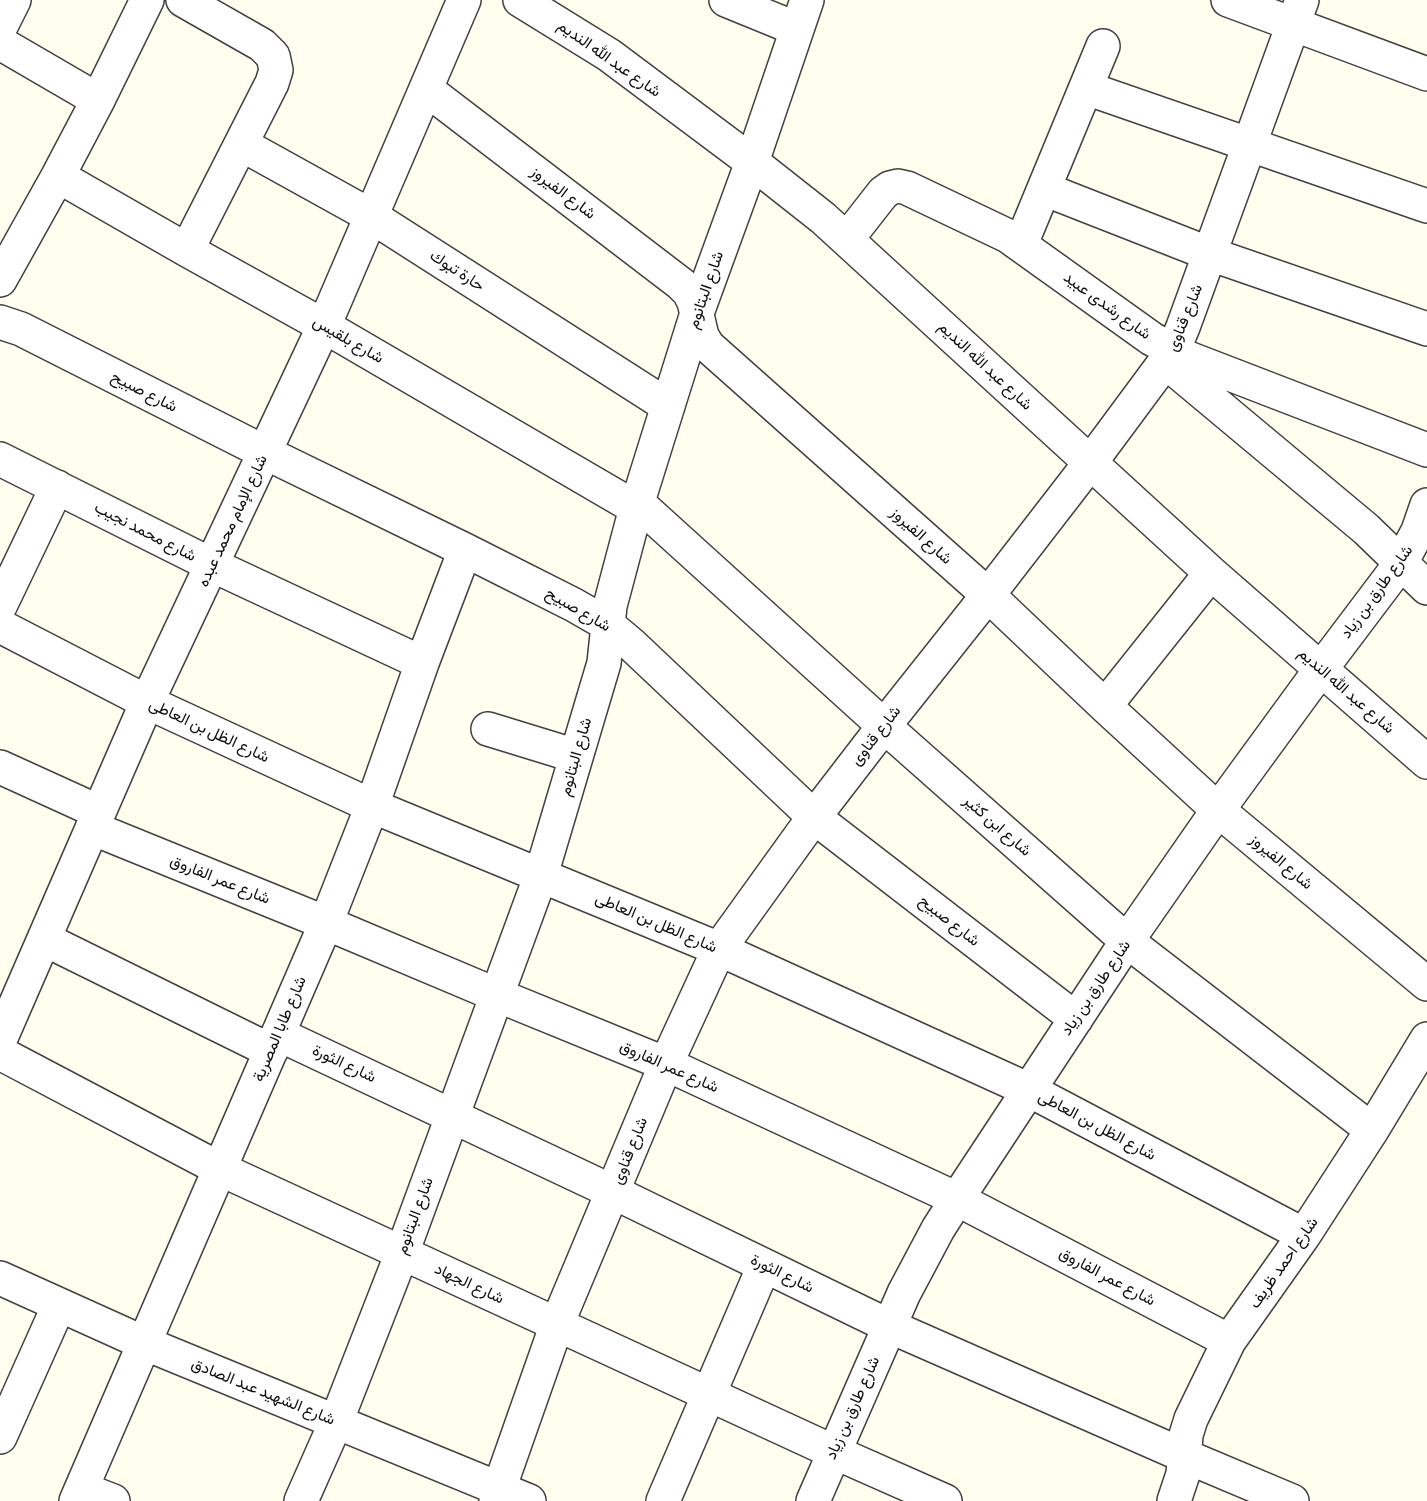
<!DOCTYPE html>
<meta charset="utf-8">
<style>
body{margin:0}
canvas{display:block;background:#fffeef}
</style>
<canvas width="1427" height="1501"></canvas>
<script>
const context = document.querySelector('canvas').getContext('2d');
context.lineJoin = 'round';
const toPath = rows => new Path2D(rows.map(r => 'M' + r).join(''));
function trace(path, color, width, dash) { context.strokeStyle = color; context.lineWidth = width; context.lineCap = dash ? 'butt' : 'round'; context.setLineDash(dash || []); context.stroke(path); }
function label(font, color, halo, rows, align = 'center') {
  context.font = font + ' Bitter,Vazirmatn,serif'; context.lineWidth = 6; context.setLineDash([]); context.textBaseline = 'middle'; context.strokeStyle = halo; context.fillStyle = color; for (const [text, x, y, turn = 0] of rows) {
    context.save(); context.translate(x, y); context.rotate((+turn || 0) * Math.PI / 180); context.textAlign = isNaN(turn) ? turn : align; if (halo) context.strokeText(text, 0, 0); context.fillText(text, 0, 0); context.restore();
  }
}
const minor = toPath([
 [183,0,262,45,273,56,276,70,272,83,187,250],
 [520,0,609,55,752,162,823,218,1211,573,1427,762],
 [726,0,797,29],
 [1228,0,1427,74],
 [0,28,14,0],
 [0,43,98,100],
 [1086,88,1427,206],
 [426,89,681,284,689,292,694,302,702,336,708,346,988,595,1105,706,1218,810,1427,984],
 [241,144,371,216,668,406],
 [58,176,187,250,324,326,636,508],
 [1044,189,1210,254,1427,329],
 [847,239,883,193,890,188,898,186,907,188,1008,236,1152,339,1188,358,1427,450],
 [1021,244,1103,46],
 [0,280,58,176,98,100,147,0],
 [0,322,21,329,266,453,465,550,574,605,607,624,632,645,814,817,1076,1019],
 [1166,362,1366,529,1427,588],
 [0,459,212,565,422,663],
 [638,503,884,726,1127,941,1372,1130],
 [0,606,57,487],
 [0,626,147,702,372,806,719,949,1029,1090,1304,1235],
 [1105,706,1211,573],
 [488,729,576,756],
 [0,767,99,812],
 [92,828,326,923,497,995,666,1064,957,1199,1229,1341],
 [44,939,271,1051],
 [278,1034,613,1192,889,1326,1185,1456,1292,1501],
 [0,1040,147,702,324,326,464,0],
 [0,1053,220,1169,834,1452,945,1501],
 [0,1278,144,1343,529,1501],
 [0,1437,59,1305],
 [82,1489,113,1501],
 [76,1501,326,923,372,806,422,663,465,550],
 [301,1501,336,1422,402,1253,541,875,604,663,610,606,636,508,697,313,752,162,807,0],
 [496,1501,499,1489,557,1324,666,1064,719,949,814,817,884,726,988,595,1090,463,1173,351,1183,327,1302,0],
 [663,1501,764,1266],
 [813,1501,904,1293,938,1229,957,1199,1127,941,1218,810,1321,669,1401,563,1418,531,1427,505],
 [1174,1501,1183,1474,1186,1435,1191,1419,1229,1341,1304,1235,1372,1130,1427,1039]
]);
trace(minor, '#414141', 36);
trace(minor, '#fff', 33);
label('16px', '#0e0e0e', '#fff', [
 ["شارع عبد الله النديم",609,59,35],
 ["شارع الفيروز",563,193,37],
 ["حارة تبوك",457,271,33],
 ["شارع البتانوم",706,290,-71],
 ["شارع رشدى عبيد",1107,306,36],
 ["شارع قناوى",1185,318,-68],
 ["شارع بلقيس",348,340,30],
 ["شارع عبد الله النديم",985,366,43],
 ["شارع صبيح",144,392,27],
 ["شارع الإمام محمد عبده",233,521,-65],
 ["شارع محمد نجيب",145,532,27],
 ["شارع الفيروز",921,536,42],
 ["شارع طارق بن زياد",1377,592,-54],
 ["شارع صبيح",578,610,30],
 ["شارع عبد الله النديم",1346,691,41],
 ["شارع الظل بن العاطى",209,731,25],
 ["شارع قناوى",876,736,-52],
 ["شارع البتانوم",576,757,-74],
 ["شارع ابن كثير",997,826,41],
 ["شارع الفيروز",1281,862,40],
 ["شارع عمر الفاروق",220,880,22],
 ["شارع صبيح",949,921,38],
 ["شارع الظل بن العاطى",656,923,23],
 ["شارع طارق بن زياد",1096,988,-56],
 ["شارع طابا المصرية",280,1029,-67],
 ["شارع الثورة",344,1064,25],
 ["شارع عمر الفاروق",669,1067,24],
 ["شارع الظل بن العاطى",1097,1126,28],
 ["شارع قناوى",630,1151,-68],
 ["شارع البتانوم",415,1216,-70],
 ["شارع احمد ظريف",1284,1263,-55],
 ["شارع الثورة",782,1274,26],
 ["شارع عمر الفاروق",1107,1277,28],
 ["شارع الجهاد",469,1284,25],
 ["شارع الشهيد عبد الصادق",263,1392,22],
 ["شارع طارق بن زياد",853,1408,-66]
]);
</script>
